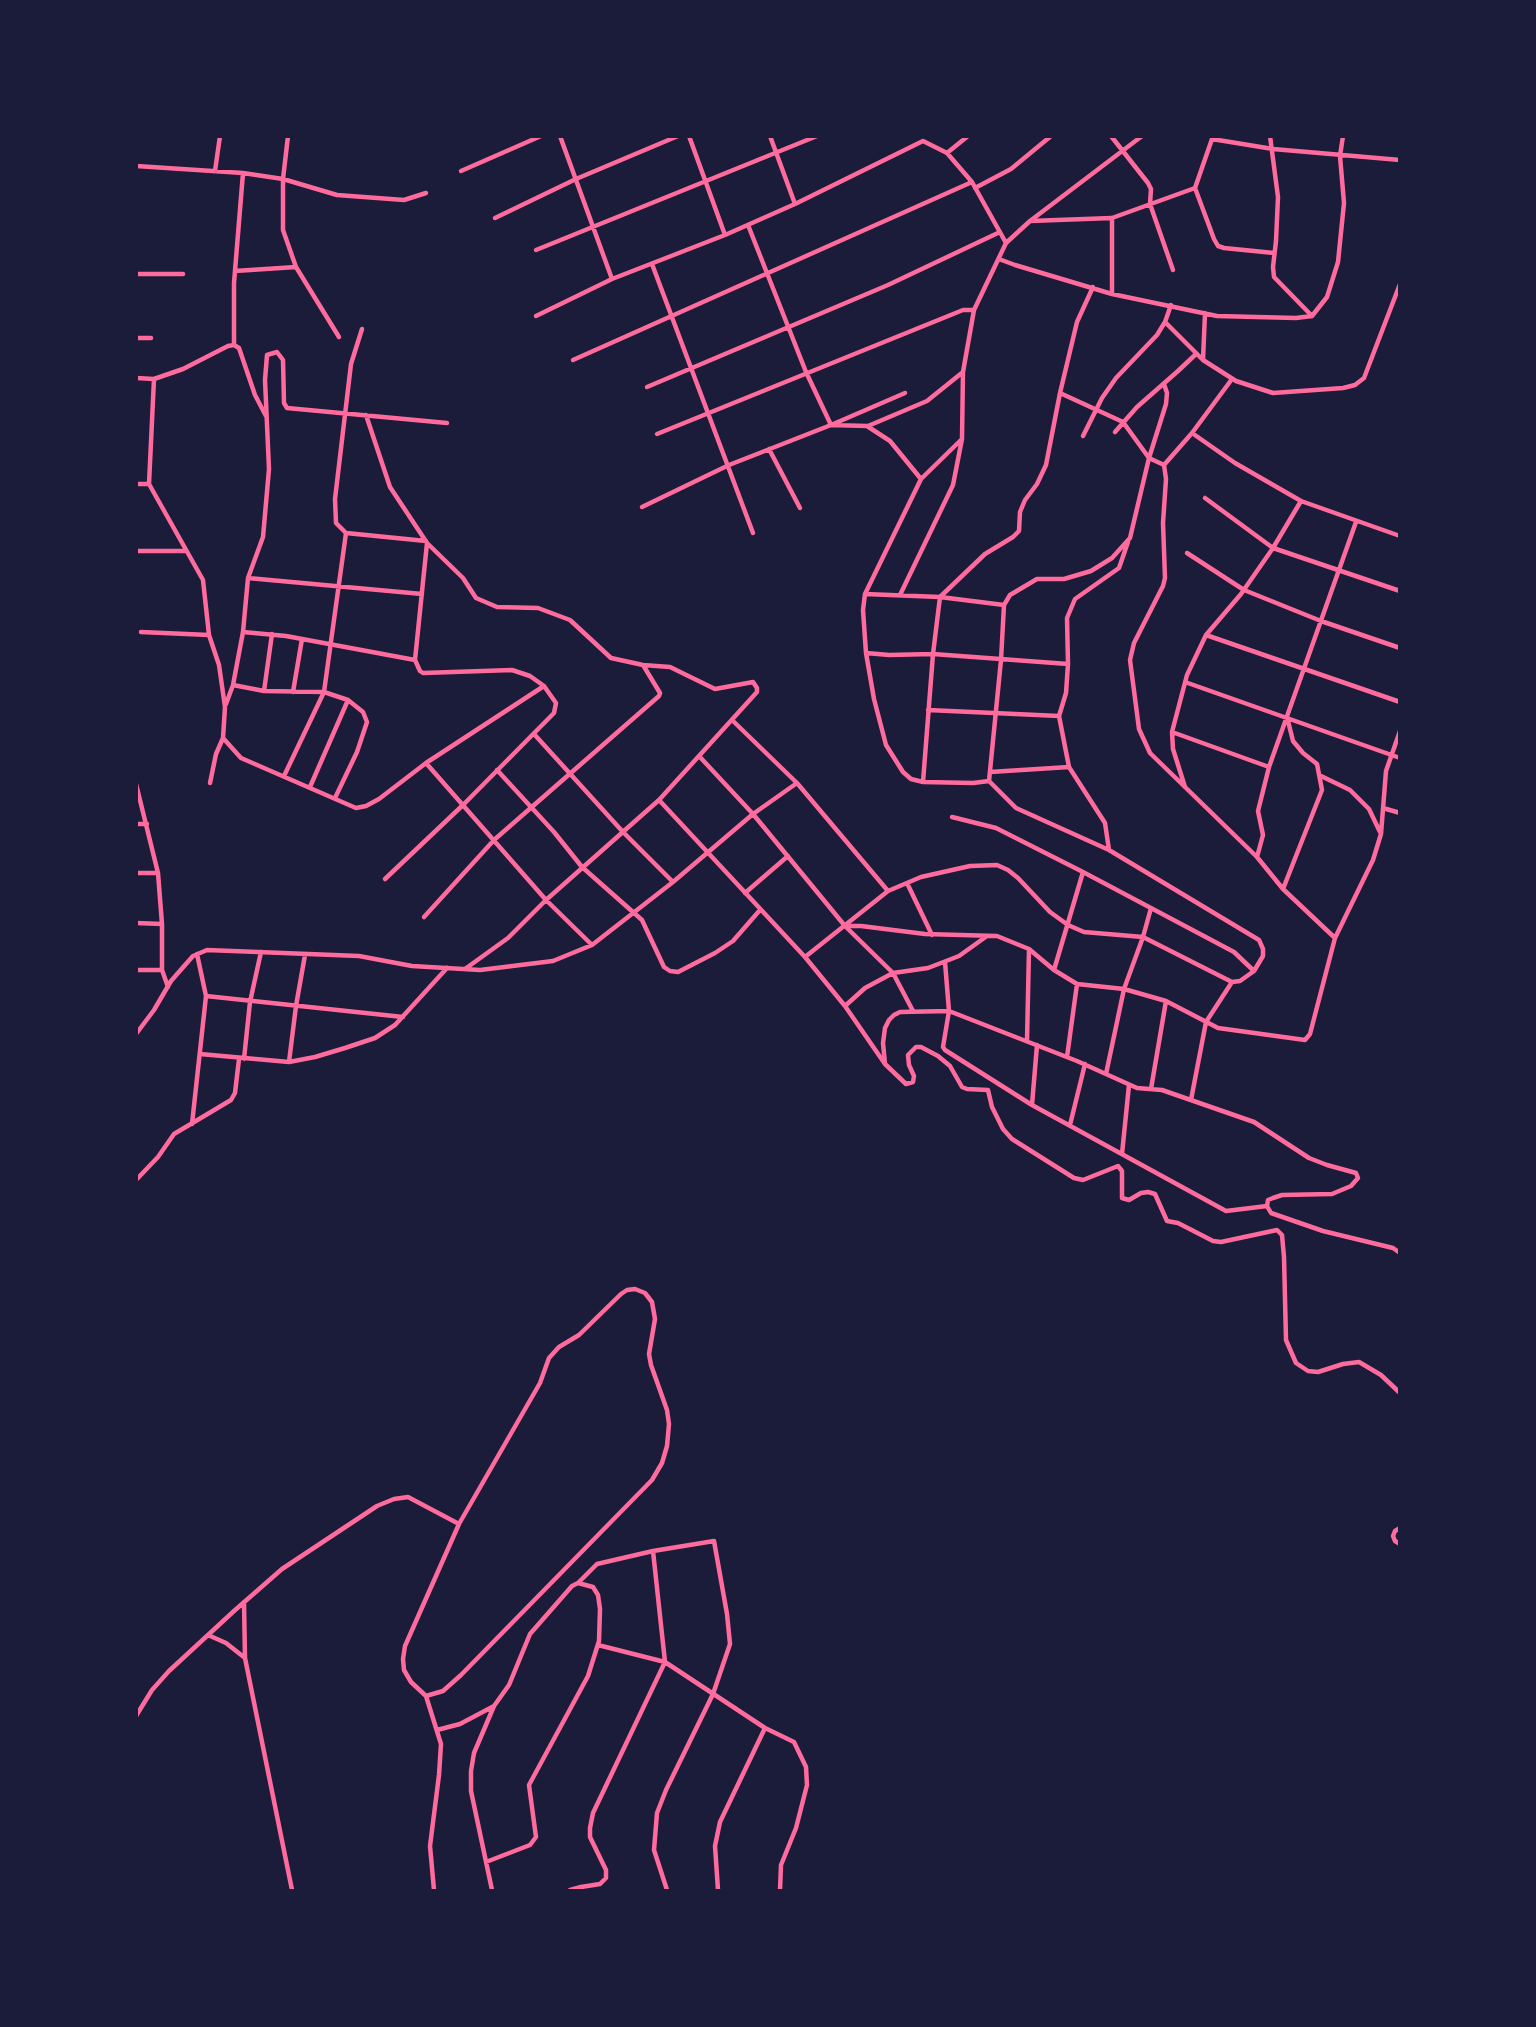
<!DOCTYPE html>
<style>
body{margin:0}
#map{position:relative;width:1536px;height:2027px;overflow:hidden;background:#1b1b3a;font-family:Signika,sans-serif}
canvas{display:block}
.frame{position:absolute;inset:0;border:138px solid #1b1b3a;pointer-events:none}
</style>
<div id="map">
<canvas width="1536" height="2027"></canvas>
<div class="frame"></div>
</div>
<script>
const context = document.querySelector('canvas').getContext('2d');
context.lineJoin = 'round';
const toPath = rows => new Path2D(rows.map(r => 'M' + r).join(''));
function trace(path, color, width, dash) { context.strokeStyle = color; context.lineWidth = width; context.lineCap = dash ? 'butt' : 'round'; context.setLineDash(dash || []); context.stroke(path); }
trace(toPath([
 [288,136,283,179,283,230,296,267,339,337],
 [560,136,612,279],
 [689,136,725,235],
 [770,136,795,204],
 [1111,136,1148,183,1151,189,1150,204,1173,270],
 [1270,136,1278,197,1276,241,1273,267,1274,277,1312,316],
 [1212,139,1273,149,1400,160],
 [1212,139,1195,188,1214,239,1218,246,1224,248,1274,253],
 [947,153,968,136],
 [136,166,243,173,283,179,337,195,404,200,426,193],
 [215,171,220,136],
 [461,171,541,136],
 [975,188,1011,169,1051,136],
 [495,218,576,179,678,136],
 [1030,221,1112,218,1195,188],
 [748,225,806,372,831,425,905,393],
 [536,250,817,136],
 [999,259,1015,265,1112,294,1217,316,1296,318,1312,316,1327,297,1338,262,1344,203,1340,156,1343,136],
 [652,264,753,533],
 [235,271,296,267],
 [136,274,183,274],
 [1112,294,1112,218],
 [536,316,612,279,725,235,795,204,923,141,947,153,972,182,1006,243],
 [1165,322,1203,360,1236,381,1273,393,1343,388,1355,385,1364,378,1400,284],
 [136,338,151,338],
 [234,345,234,283,243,173],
 [573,360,972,182],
 [1203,360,1205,313],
 [136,378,154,379,183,369,228,346,234,345,239,348,255,395,266,416],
 [154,379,149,484,203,580,209,635,219,665,225,707,223,738,241,758,356,808,366,806,379,799,426,763,544,686],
 [647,387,888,285,1000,232],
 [1060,393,1123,422,1149,458,1164,465],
 [366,415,390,487,427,543,463,578,476,598,497,607,538,608,570,620,611,658,643,665,670,667,715,689,753,682,757,688,757,692,659,800,546,900,508,938,465,969],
 [868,426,927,401,963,372,974,310,1006,243,1030,221,1142,136],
 [1115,432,1137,407,1178,371,1196,354],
 [1192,433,1235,463,1301,501,1400,536],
 [657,434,963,310,974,310],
 [1083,436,1102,398,1116,378,1157,335,1165,322,1171,305],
 [769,449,800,508],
 [1164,465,1166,479,1163,523,1165,578,1163,586,1134,643,1130,660,1139,729,1150,753,1257,857,1283,889,1335,938],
 [1164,465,1192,433,1232,379],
 [921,479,962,439],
 [136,484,149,484],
 [1205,498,1273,548,1400,591],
 [642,507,729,465,831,425,867,426,890,441,921,479,865,594,863,610,866,653,874,699,886,745,903,772,911,779,923,782,973,783,989,781],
 [346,533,426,541],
 [136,551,186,551],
 [1187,553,1244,590,1321,621,1400,648],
 [248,578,422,594],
 [865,594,940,597,1004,605],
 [900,595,953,485,962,439,963,372],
 [141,632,209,635],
 [243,632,286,636,415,660],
 [1206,635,1400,702],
 [866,653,889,655,933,654,1068,664],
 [1185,682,1400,758],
 [233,685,264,691,324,692,348,700,363,712,367,722,357,752,335,798],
 [264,691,272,634],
 [293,692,302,639],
 [226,704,233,685,243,632,248,578,263,537,269,469,265,380,267,355,277,352,283,360,284,403,287,408,447,423],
 [928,710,1059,716],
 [732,720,797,783,888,891],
 [1172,732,1269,767],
 [534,734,623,832,673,882],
 [699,756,753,814,845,926,893,973,913,1011],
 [426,763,546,900,592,945],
 [497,770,554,832,582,867,642,920,664,967,670,971,678,972,715,953,733,941,760,910],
 [990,772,1069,767],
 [284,776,324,692,346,533,336,523,335,499,351,364,362,329],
 [1321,776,1350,790,1369,809,1380,832],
 [989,781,1001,660,1004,605,1010,595,1037,579,1064,579,1091,571,1112,558,1130,538,1149,458,1166,404,1167,393,1164,384],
 [923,782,933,654,940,597,985,554,1013,537,1019,531,1020,512,1025,500,1037,484,1046,465,1060,393,1077,322,1093,287],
 [210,783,216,754,223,738],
 [136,784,158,873,162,924,162,970,168,987],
 [310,787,348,700],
 [1185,787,1173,749,1172,732,1187,675,1206,635,1241,594,1273,548,1301,501],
 [659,800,805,957,845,1006,885,1064,906,1084,913,1082,914,1076,909,1065,908,1055,916,1047,921,1047,938,1056,950,1066,962,1087,967,1089,988,1090,992,1107,1003,1129,1012,1139,1074,1178,1083,1180,1118,1166,1122,1171,1122,1198,1129,1200,1141,1193,1148,1192,1155,1194,1167,1221,1178,1223,1213,1241,1221,1242,1277,1230,1282,1235,1284,1257,1286,1340,1296,1363,1308,1371,1318,1372,1343,1364,1359,1362,1381,1375,1400,1393],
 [1383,808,1400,813],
 [952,817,996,828,1083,872,1234,952,1254,971],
 [136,824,147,824],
 [1109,850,1105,823,1069,767,1059,716,1066,693,1068,664,1067,618,1075,599,1119,568,1128,542],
 [1257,857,1263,835,1258,811,1269,767,1356,522],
 [136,873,158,873],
 [385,879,463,805,554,713,556,703,544,686,530,676,512,670,423,673,420,671,415,660,427,543],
 [907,883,932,935],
 [1283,889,1322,790,1317,764,1303,753,1293,741,1287,717],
 [745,893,788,856],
 [424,917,494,840,659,696,660,693,643,665],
 [136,923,162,924],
 [845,926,861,926,925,934,997,936,1029,949,1054,970,1077,984,1124,989,1166,1001,1218,1028,1305,1040,1310,1034,1335,938,1373,860,1381,834,1386,771,1400,731],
 [805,957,888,891,921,877,970,866,997,865,1008,870,1018,878,1050,912,1068,925,1084,932,1143,937,1232,982,1240,981,1254,971,1263,956,1263,949,1259,940,1109,850,1016,808,989,781],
 [945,962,949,1011,943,1047,945,1050,1032,1105,1226,1211,1267,1206],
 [136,970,162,970],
 [1054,970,1083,872],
 [206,996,403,1017],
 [845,1006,865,988,893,973,928,968,959,956,987,936],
 [136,1034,154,1010,171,981,193,956,207,950,359,956,412,966,480,970,553,961,592,945,673,882,753,814,797,783],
 [1027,1041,1029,949],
 [200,1054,289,1062,315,1057,345,1048,375,1038,395,1025,447,968],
 [1067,1057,1077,984],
 [244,1059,250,1002,261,952],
 [289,1062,296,1006,305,955],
 [885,1064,883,1043,885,1028,889,1020,894,1015,900,1012,949,1011,1077,1061,1137,1088,1162,1090,1254,1122,1309,1158,1327,1165,1356,1173,1358,1178,1351,1186,1332,1194,1282,1195,1273,1198,1268,1200,1267,1206,1271,1213,1323,1231,1393,1248,1400,1253],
 [1106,1074,1124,989,1143,937,1151,908],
 [1151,1089,1166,1001],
 [1191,1100,1206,1022,1232,982],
 [1032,1105,1037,1045],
 [192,1124,206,996,197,954],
 [1070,1125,1085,1064],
 [1122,1154,1129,1085],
 [136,1180,158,1157,174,1134,231,1100,235,1093,239,1059],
 [1400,1528,1395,1531,1393,1536,1395,1541,1400,1544],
 [578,1583,597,1564,653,1551,714,1541,727,1614,730,1644,713,1694,666,1790,657,1813,654,1850,667,1890],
 [244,1602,245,1658,292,1890],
 [208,1635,226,1643,245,1658],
 [598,1645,665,1662,765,1728,794,1742,806,1767,807,1785,796,1828,781,1865,780,1890],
 [426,1696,443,1691,461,1675,652,1480,662,1463,667,1446,669,1424,667,1410,651,1365,649,1354,655,1319,652,1302,645,1293,635,1289,627,1290,621,1294,579,1335,559,1347,549,1358,540,1383,459,1524,405,1646,403,1659,404,1670,411,1682,426,1696,441,1744,439,1775,430,1846,434,1890],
 [136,1716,152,1690,169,1671,234,1611,282,1569,377,1506,394,1499,408,1497,459,1524],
 [437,1730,460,1724,494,1706,509,1685,530,1634,572,1586,578,1583,593,1587,598,1595,600,1609,599,1641,588,1676,529,1785,536,1837,530,1845,486,1862],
 [492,1890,471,1791,471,1771,474,1753,494,1706],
 [570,1890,581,1887,600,1884,606,1878,606,1870,590,1837,590,1828,593,1813,665,1662,653,1551],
 [718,1890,715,1846,720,1822,765,1728]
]), '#ff6b9d', 4.5);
</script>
